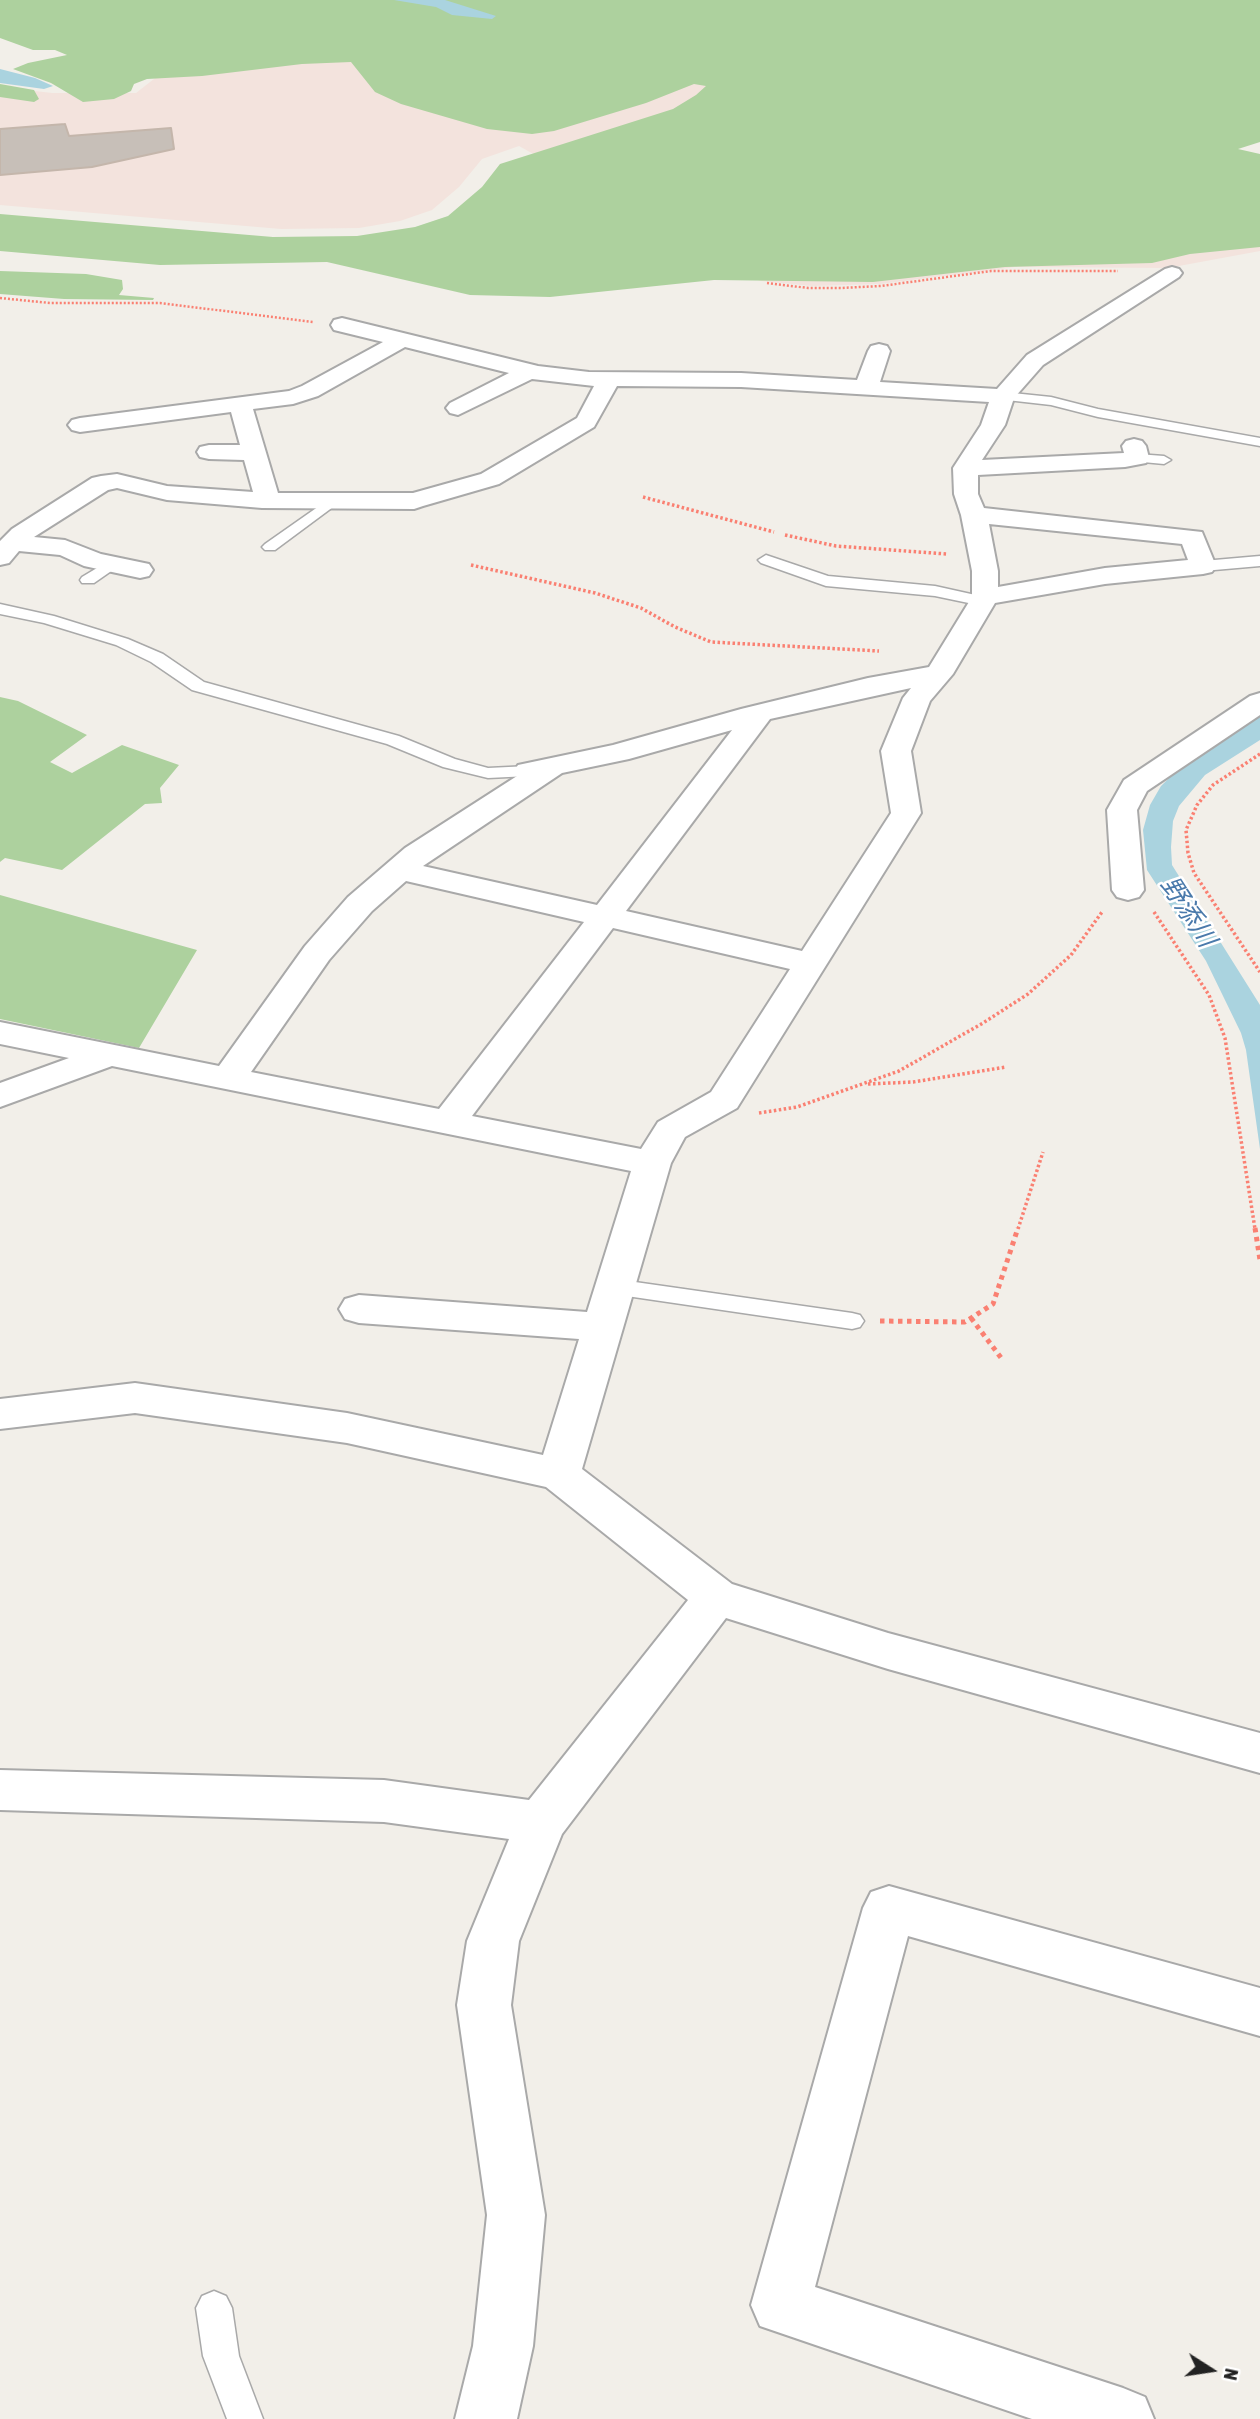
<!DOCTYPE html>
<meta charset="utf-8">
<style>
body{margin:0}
#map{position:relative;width:1260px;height:2419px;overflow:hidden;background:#f2efe9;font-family:"Asap Condensed",sans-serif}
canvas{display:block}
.north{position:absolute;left:1176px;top:2335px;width:70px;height:70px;-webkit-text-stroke:5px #fff;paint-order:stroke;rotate:102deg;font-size:19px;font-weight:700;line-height:28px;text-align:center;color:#222}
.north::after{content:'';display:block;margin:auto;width:24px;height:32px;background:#222;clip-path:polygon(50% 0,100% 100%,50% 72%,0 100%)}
</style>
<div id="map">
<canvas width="1260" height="2419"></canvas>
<div class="north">N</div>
</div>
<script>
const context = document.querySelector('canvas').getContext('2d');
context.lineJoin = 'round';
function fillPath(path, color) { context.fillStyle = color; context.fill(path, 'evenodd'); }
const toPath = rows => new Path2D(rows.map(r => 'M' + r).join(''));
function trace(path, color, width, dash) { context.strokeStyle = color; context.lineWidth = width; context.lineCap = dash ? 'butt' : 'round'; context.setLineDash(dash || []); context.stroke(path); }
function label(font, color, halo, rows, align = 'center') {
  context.font = font + ' "Asap Condensed","Noto Sans JP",sans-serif'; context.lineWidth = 5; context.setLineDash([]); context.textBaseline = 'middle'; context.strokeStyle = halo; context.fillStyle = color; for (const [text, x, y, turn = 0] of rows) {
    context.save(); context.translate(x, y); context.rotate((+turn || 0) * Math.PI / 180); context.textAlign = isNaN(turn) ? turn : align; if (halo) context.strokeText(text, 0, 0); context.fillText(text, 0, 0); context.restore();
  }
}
fillPath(toPath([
 [0,0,1083,83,1260,161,1260,251,1168,268,1015,267,880,284,812,286,761,281,664,254,537,156,519,146,482,159,459,187,432,210,400,221,359,228,281,229,0,205,0,87,52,93,136,93,191,50]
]), '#f3e3dd');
fillPath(toPath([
 [0,0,1260,0,1260,142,1238,149,1260,154,1260,247,1190,254,1152,263,1005,267,873,282,714,280,550,297,470,295,327,262,160,265,0,251,0,214,273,237,357,236,415,227,448,216,482,187,500,164,673,109,696,95,706,86,694,84,646,103,554,131,532,134,487,129,401,104,375,92,351,62,302,64,202,76,147,79,134,84,131,91,114,99,83,102,51,83,13,69,28,63,67,55,55,50,33,50,0,38],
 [0,84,34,90,39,99,34,102,0,97],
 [0,271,86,274,122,280,123,289,119,295,154,298,153,300,64,299,0,294],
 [0,697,18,701,87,735,50,762,72,773,122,745,179,765,160,788,162,803,145,804,62,870,5,858,0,862],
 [0,895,197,950,139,1048,0,1019]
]), '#add19e');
fillPath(toPath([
 [394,0,445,0,496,16,492,19,452,15,436,7],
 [0,69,35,78,53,86,44,89,0,83],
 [1260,716,1260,740,1205,775,1179,806,1173,821,1171,847,1172,865,1260,1005,1260,1149,1246,1050,1241,1033,1206,961,1147,870,1143,830,1150,805,1161,786,1176,771]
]), '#aad3df');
const building = toPath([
 [65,124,69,136,171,128,174,149,92,167,0,175,0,129,65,124]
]);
fillPath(building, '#c7bfb8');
trace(building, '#c4b6ab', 2);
const lane = toPath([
 [1003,392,1051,397,1098,409,1260,438,1260,446,1098,417,1051,405,998,399,996,396,1003,392],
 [1137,454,1164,456,1171,460,1164,464,1132,461,1132,455,1137,454],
 [332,497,339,501,337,504,275,550,265,550,262,547,265,544,332,497],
 [766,555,828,576,935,586,989,598,991,601,983,606,935,596,826,586,761,563,758,560,766,555],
 [1260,556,1260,566,1203,571,1195,566,1203,561,1260,556],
 [112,559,120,564,117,567,94,583,82,583,80,580,82,577,112,559],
 [0,604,54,616,128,639,163,654,204,682,399,736,455,759,488,768,529,766,538,771,529,776,488,778,443,767,387,744,192,690,151,662,116,645,44,623,0,614,0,604],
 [614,1279,852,1313,860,1315,864,1321,860,1327,852,1329,606,1293,602,1287,606,1281,614,1279],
 [214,2291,226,2296,232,2308,239,2356,263,2419,227,2419,203,2356,196,2308,202,2296,214,2291]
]);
const street = toPath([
 [1172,267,1179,269,1182,273,1179,277,1043,365,1014,398,1005,425,982,460,1124,453,1122,446,1126,441,1134,439,1142,441,1146,446,1149,458,1146,463,1125,467,978,475,978,494,984,508,1202,532,1216,566,1212,572,1203,574,1105,584,995,603,953,674,930,701,911,751,921,813,737,1108,685,1137,671,1163,582,1469,732,1584,888,1633,1260,1733,1260,1773,888,1669,726,1618,562,1834,519,1941,511,2005,545,2215,533,2346,517,2419,455,2419,473,2346,487,2215,457,2005,467,1941,509,1839,384,1822,0,1810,0,1770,384,1780,529,1800,688,1600,546,1487,347,1443,135,1413,0,1429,0,1399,135,1383,347,1413,543,1455,579,1339,359,1323,345,1319,339,1309,345,1299,359,1295,587,1312,631,1171,112,1066,0,1107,0,1083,69,1058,0,1044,0,1022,219,1066,305,946,348,897,405,848,517,776,514,771,518,765,613,745,741,709,868,678,929,667,972,597,972,571,961,515,954,494,953,468,981,425,989,402,741,387,617,386,594,427,499,484,423,506,414,509,262,508,167,500,117,488,108,490,34,537,65,540,101,554,149,564,153,570,149,576,140,578,84,566,60,555,19,551,9,563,0,565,0,541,12,529,92,478,101,476,117,474,167,486,253,492,244,460,209,459,200,457,197,452,200,447,209,445,240,445,231,412,80,432,72,430,68,425,72,420,80,418,289,391,302,386,383,342,334,330,331,325,334,320,342,318,538,366,589,372,741,373,857,380,868,351,871,346,879,344,887,346,890,351,880,382,997,389,1027,355,1165,269,1172,267],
 [405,347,509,373,450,403,446,408,450,413,458,415,532,379,594,386,577,418,481,474,413,493,278,493,253,409,293,404,318,396,405,347],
 [989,524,1182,544,1188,560,1105,568,998,587,998,571,989,524],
 [911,688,903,698,881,751,891,813,802,951,626,911,770,719,911,688],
 [732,730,597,905,423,866,562,773,629,759,732,730],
 [406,881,584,922,439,1109,251,1072,329,960,372,911,406,881],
 [613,928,790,969,711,1092,658,1122,641,1149,472,1116,613,928],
 [1260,693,1260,715,1147,791,1137,810,1144,890,1139,897,1128,900,1117,897,1112,890,1107,810,1124,780,1250,696,1260,693],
 [889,1886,1260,1988,1260,2036,908,1936,815,2287,1123,2388,1145,2397,1154,2419,1032,2419,760,2326,751,2305,863,1908,871,1892,889,1886]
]);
trace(lane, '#a9a9a9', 3);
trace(street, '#a9a9a9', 4);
trace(toPath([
 [767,283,808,288,841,288,881,286,991,271,1118,271],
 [0,298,50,303,160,303,313,322]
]), '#fa8072', 2.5, [2, 2]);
trace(toPath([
 [643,497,774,532],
 [785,535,836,546,947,554],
 [471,565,595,593,641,608,675,627,711,642,879,651],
 [1260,754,1213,785,1197,805,1186,830,1188,853,1194,873,1260,972],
 [1154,912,1209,995,1225,1038,1255,1229],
 [868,1084,913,1082,1006,1067],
 [759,1113,797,1107,899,1071,983,1023,1028,994,1071,955,1102,912],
 [1018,1229,1043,1152]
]), '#fa8072', 3.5, [2.5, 2.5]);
trace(toPath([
 [1255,1228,1260,1260],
 [971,1318,1002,1359],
 [880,1321,965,1322,993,1304,1018,1228]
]), '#fa8072', 5, [4.5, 4.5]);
fillPath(lane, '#fff');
fillPath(street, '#fff');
label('italic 26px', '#4a7aab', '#fff', [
 ["野添川",1188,912,57]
]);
</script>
